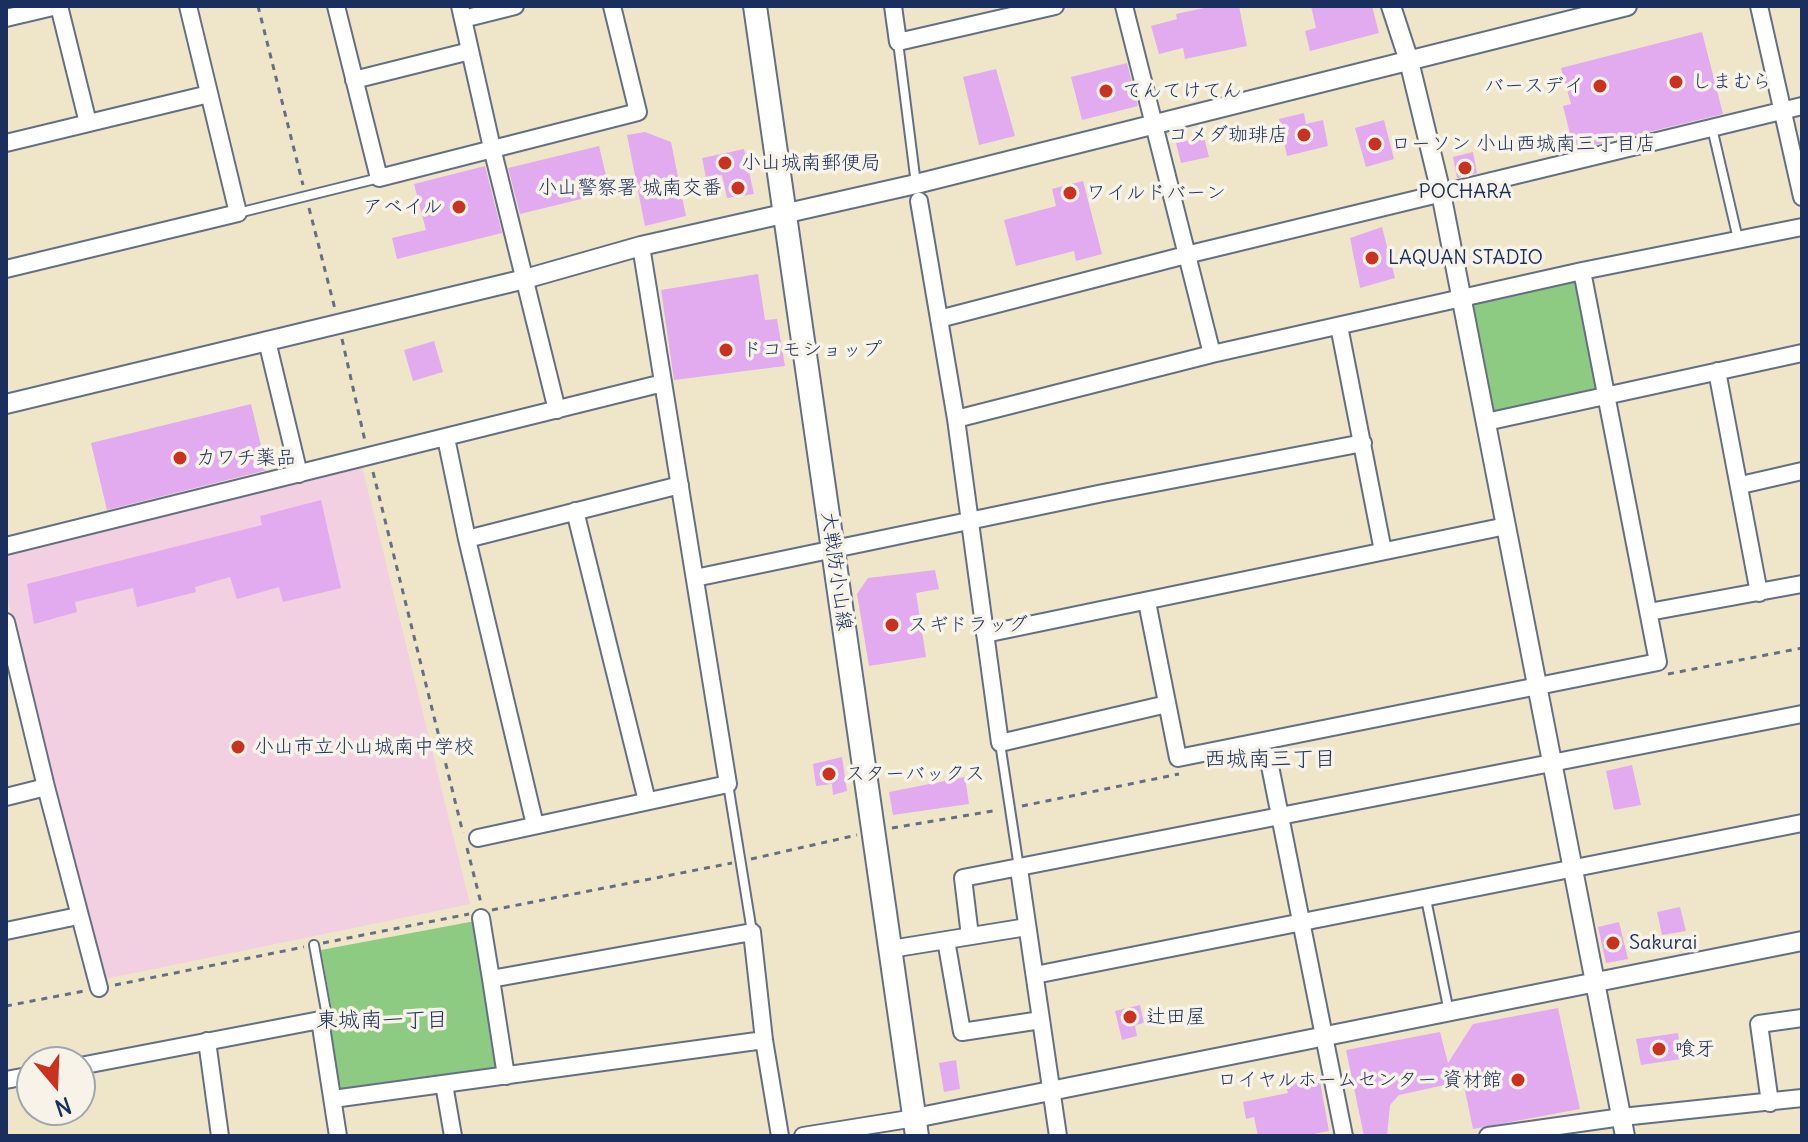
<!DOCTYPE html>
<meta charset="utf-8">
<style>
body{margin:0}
#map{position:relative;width:1808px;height:1142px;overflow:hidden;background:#efe6ca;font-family:Delius,sans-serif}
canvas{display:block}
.frame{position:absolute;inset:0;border:8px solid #1b2f5e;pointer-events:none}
.north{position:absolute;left:16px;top:1046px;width:80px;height:80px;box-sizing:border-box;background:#f7f3e8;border:2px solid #9fa5b1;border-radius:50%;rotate:161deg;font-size:22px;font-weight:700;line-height:32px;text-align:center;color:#1b2f5e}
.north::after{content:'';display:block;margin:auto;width:28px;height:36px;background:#c8321e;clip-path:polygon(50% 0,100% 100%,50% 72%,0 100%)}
</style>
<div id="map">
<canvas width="1808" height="1142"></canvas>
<div class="frame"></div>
<div class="north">N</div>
</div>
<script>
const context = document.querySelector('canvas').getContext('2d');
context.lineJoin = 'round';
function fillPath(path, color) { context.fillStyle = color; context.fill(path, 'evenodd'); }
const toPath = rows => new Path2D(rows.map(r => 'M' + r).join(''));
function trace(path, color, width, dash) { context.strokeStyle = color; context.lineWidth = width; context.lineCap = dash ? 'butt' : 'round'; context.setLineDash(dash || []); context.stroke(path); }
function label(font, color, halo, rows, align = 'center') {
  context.font = font + ' Delius,"Klee One",sans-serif'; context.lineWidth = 7; context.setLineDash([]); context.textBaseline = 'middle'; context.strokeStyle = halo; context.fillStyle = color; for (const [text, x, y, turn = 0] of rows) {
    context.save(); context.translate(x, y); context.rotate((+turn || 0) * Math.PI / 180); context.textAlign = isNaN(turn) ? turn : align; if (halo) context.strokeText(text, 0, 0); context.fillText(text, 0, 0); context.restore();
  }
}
fillPath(toPath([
 [362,466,470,904,100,980,6,591,6,554]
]), '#f2cfe1');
fillPath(toPath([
 [1576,281,1598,390,1490,412,1468,303],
 [475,921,499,1069,337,1091,327,1022,333,1016,321,950]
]), '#8ccb81');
fillPath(toPath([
 [1213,6,1239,6,1247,46,1185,59,1183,48,1159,54,1151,26,1177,19,1176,14],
 [1311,6,1372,6,1379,33,1310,51,1305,31,1316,28],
 [1702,32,1723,114,1574,150,1563,106,1571,104,1561,68],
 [1127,63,1138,106,1082,120,1071,77],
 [996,69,1015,136,979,145,963,77],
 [1304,113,1306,124,1323,120,1328,146,1287,156,1279,119],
 [1384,120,1394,159,1366,167,1355,128],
 [645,132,671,142,686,216,645,226,627,135],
 [1204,137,1209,157,1181,163,1176,143],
 [599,146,610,192,520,214,508,168],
 [744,149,754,194,727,198,722,175,706,178,702,158],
 [1473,152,1477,173,1457,178,1453,157],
 [485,166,502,233,397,259,392,238,426,230,414,184],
 [1083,181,1102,254,1076,261,1074,251,1016,266,1004,220,1056,206,1052,189],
 [1382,227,1395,278,1360,288,1350,238],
 [758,274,765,320,777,319,785,366,674,380,661,290],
 [434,341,443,372,413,381,404,350],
 [251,404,267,470,107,510,91,443],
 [321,500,341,588,283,602,279,587,237,599,230,577,195,587,196,592,137,607,133,588,75,602,77,612,34,624,27,584,262,525,260,516],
 [935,570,939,589,916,593,926,657,869,666,857,594,868,578],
 [842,757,847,791,833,795,832,784,816,786,813,764],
 [1632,765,1641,805,1614,810,1606,771],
 [965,777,969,804,893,815,889,792],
 [1680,907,1686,931,1662,935,1657,912],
 [1619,922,1628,959,1606,963,1598,927],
 [1140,1005,1144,1023,1135,1025,1137,1036,1122,1040,1115,1011],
 [1558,1008,1580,1109,1473,1129,1463,1081,1399,1095,1390,1105,1387,1136,1364,1136,1346,1050,1440,1032,1448,1063,1473,1024],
 [1678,1033,1681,1059,1641,1065,1636,1039],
 [956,1060,960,1089,944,1092,939,1063],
 [1319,1076,1329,1131,1304,1136,1258,1136,1254,1117,1246,1119,1243,1102,1288,1093,1285,1083]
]), '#e2abef');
const service = toPath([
 [898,42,916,184],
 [1712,128,1738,239],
 [238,213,379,178],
 [1000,743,1019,868],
 [728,784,752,932],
 [1426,899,1449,1012],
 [314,945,326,1011,320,1020]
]);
const minor = toPath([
 [59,6,88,123],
 [336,6,379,178,638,112,612,6],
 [460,6,492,148,557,410],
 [893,6,898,42,1055,6],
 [1124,6,1212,354],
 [1759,6,1802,197],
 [6,18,57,6],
 [463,19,515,6],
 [354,80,470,51],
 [6,143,209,94],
 [919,201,956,419,1000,743,1167,704],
 [6,269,238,213,188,6],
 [939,319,1186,255,1802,106],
 [1339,326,1383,551],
 [267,341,299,474],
 [1717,371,1759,593],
 [956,419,1212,354,1582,271,1802,227],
 [1486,422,1802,353],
 [446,438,467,539,535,825],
 [1741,485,1802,471],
 [575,511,647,801],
 [467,539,680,485],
 [6,546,663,383],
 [695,578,1103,493,1363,443],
 [1147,602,1178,758,1658,662,1582,271],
 [1649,612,1802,584],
 [6,622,46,787,99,988],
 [985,634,1506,526],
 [1268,756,1344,1136],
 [6,797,46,787],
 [478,838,728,784,641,246],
 [1019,869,1058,1136],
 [481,918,491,979],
 [6,931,78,916],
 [970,936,963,878,1802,714],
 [946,940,962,1032,1041,1020],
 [891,949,1027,927],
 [1035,975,1802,823],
 [207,1041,220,1136],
 [80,1066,320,1020,338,1136],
 [506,1076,491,979,752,932,764,1040,780,1136],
 [6,1080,32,1075],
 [444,1084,453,1136],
 [333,1099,764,1040],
 [1770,1103,1759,1024,1802,1018],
 [803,1136,915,1118],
 [1488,1136,1622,1117,1802,1098]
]);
const tertiary = toPath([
 [1391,6,1409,61,1441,193,1625,1136],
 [6,404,525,279,641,246,916,184,1627,6],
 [915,1118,1802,941]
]);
const secondary = toPath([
 [755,6,917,1136]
]);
trace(service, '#656f84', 12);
trace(minor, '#656f84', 20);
trace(tertiary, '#656f84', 22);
trace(secondary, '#656f84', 26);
trace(toPath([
 [258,6,303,185],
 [309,208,335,309],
 [342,339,365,441],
 [373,472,463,833],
 [1668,674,1802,648],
 [1022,806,1179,774],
 [892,828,998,810],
 [467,848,481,903],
 [751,859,857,835],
 [492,910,732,863],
 [323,943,469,914],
 [115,985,304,947],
 [6,1006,84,991]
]), '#656f84', 3, [6, 6]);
trace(service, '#fff', 8);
trace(minor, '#fff', 16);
trace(tertiary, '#fff', 18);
trace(secondary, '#fff', 22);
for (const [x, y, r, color] of [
 [1676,82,8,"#c8321e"],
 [1600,86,8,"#c8321e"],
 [1106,91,8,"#c8321e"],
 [1304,135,8,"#c8321e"],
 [1375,144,8,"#c8321e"],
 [725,163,8,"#c8321e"],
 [1465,168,8,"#c8321e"],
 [738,188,8,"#c8321e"],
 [1070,193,8,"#c8321e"],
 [459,207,8,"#c8321e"],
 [1372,258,8,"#c8321e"],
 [726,350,8,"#c8321e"],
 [180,458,8,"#c8321e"],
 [892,625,8,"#c8321e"],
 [238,747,8,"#c8321e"],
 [829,774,8,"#c8321e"],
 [1613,943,8,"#c8321e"],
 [1130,1017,8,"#c8321e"],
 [1659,1049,8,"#c8321e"],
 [1518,1080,8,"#c8321e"]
]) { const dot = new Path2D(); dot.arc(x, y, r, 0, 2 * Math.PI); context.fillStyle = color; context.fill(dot); trace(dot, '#f7f3e8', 3); }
label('20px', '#1b2f5e', '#f7f3e8', [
 ["しまむら",1692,82],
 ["バースデイ",1584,86,"right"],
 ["てんてけてん",1122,91],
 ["コメダ珈琲店",1288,135,"right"],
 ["ローソン 小山西城南三丁目店",1391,144],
 ["小山城南郵便局",741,163],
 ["小山警察署 城南交番",722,188,"right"],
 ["POCHARA",1465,192,"center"],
 ["ワイルドバーン",1086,193],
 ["アベイル",443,207,"right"],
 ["LAQUAN STADIO",1388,258],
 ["ドコモショップ",742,350],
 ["カワチ薬品",196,458],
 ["スギドラッグ",908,625],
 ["小山市立小山城南中学校",254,747],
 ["スターバックス",845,774],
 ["Sakurai",1629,943],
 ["辻田屋",1146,1017],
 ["喰牙",1675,1049],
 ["ロイヤルホームセンター 資材館",1502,1080,"right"]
], 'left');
label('20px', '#1b2f5e', '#f7f3e8', [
 ["大戦防小山線",836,571,82]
]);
label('22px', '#1b2f5e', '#f7f3e8', [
 ["西城南三丁目",1270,760],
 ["東城南一丁目",382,1021]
]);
</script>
